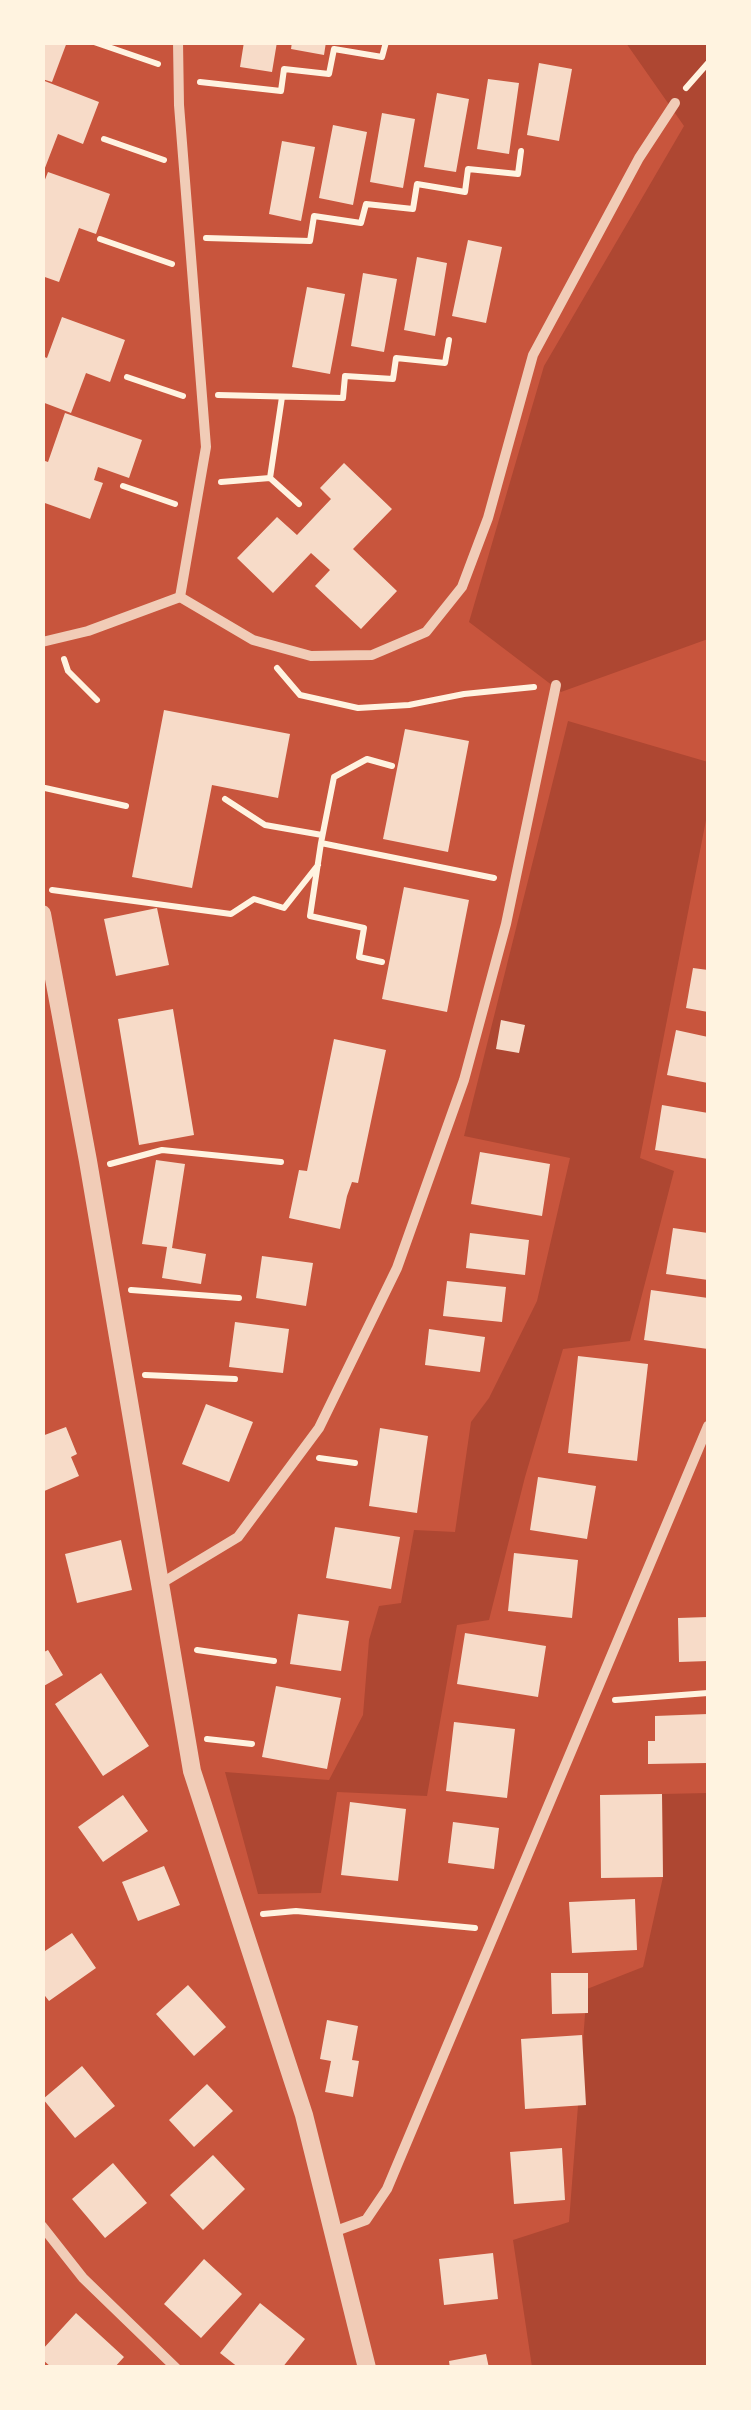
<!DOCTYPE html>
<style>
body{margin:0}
#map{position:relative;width:751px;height:2410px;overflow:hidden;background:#c8553d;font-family:"Golos Text",sans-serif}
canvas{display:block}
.frame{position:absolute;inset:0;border:45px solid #fff3e0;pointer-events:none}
</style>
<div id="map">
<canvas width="751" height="2410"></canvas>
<div class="frame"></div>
</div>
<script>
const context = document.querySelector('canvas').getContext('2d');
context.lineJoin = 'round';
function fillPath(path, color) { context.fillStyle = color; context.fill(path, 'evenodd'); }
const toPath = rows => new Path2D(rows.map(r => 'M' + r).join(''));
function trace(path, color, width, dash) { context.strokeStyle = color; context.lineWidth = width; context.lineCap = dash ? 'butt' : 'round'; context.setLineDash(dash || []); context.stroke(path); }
fillPath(toPath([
 [626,43,708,43,708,639,561,692,469,622,544,366,684,126],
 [568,721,708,762,708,810,640,1158,674,1171,630,1341,563,1349,525,1477,489,1620,457,1625,427,1796,337,1792,321,1893,258,1894,225,1772,329,1780,363,1715,369,1640,379,1606,401,1603,414,1530,455,1532,471,1422,489,1398,537,1301,570,1158,464,1136],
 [708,1793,708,2367,532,2367,513,2240,569,2222,587,1989,643,1967,663,1877,662,1794]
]), '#ae4732');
fillPath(toPath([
 [42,42,67,42,52,82,42,79],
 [244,42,277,42,272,72,240,67],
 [292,42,326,42,324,55,291,49],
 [539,63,572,69,559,141,527,135],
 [488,79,519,83,509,154,477,149],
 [42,80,99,102,83,144,58,134,43,173],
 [437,93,469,99,456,172,424,167],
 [382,113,415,119,403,188,370,182],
 [333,125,367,132,353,205,319,198],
 [282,141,315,147,301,221,269,214],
 [48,172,110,194,96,234,79,228,59,282,42,276,42,187],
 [468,240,502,247,486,323,452,316],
 [417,257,447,263,435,336,404,330],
 [363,273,397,279,384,352,351,346],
 [307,287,345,294,330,374,292,367],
 [62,317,125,340,110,382,86,373,71,413,42,402,42,356,47,358],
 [65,413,142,440,129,478,98,467,94,480,103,483,90,519,42,502,42,460,48,462],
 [344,463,392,509,353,549,397,591,361,629,315,586,330,570,311,553,273,593,237,558,277,517,297,535,331,499,320,488],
 [164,710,290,734,278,798,212,785,192,888,132,877],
 [405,729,469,741,448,852,383,839],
 [404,887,469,900,447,1012,382,999],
 [157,908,169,965,116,976,104,919],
 [693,968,708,970,708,1012,686,1008],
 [173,1009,194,1135,139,1145,118,1019],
 [501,1020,525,1025,519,1053,496,1049],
 [676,1030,708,1037,708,1083,667,1075],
 [334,1039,386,1050,358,1183,352,1182,347,1196,340,1229,289,1218,299,1170,307,1171],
 [662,1105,708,1113,708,1159,655,1150],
 [480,1152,550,1164,542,1216,471,1204],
 [156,1160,185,1164,172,1248,206,1254,201,1284,162,1278,167,1247,142,1244],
 [673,1228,708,1233,708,1280,666,1274],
 [470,1233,529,1240,525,1275,466,1268],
 [262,1256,313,1263,306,1306,256,1298],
 [447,1281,506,1287,502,1322,443,1316],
 [651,1290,708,1298,708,1349,644,1340],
 [235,1322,289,1329,283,1373,229,1367],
 [429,1329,485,1337,480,1372,425,1365],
 [578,1356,648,1364,637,1461,568,1453],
 [206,1404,253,1422,229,1482,182,1464],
 [66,1427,77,1454,71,1457,79,1476,42,1492,42,1436],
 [380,1428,428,1436,417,1513,369,1506],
 [538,1477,596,1486,587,1539,530,1530],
 [335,1527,400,1537,391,1589,326,1578],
 [121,1540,132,1590,77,1603,65,1554],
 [514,1553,578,1560,572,1618,508,1611],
 [298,1614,349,1621,341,1671,290,1664],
 [708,1617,708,1661,679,1662,678,1618],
 [465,1633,546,1646,538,1697,457,1684],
 [48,1650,63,1675,42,1687,42,1653],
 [101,1673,149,1746,103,1776,55,1704],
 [276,1686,341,1698,327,1769,262,1757],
 [708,1714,708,1763,648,1764,648,1741,655,1741,655,1716],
 [454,1722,515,1729,507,1798,446,1791],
 [662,1794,663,1877,601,1878,600,1795],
 [123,1795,148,1831,103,1862,78,1827],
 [350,1802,406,1809,398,1881,341,1875],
 [453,1822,499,1828,494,1869,448,1863],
 [164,1866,180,1905,138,1921,122,1882],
 [635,1899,637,1950,572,1953,569,1902],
 [72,1933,96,1968,49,2001,42,1992,42,1953],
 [551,1973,588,1973,588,2013,552,2014],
 [188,1985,226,2027,194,2056,156,2014],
 [327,2020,358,2026,352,2060,359,2061,353,2097,325,2092,331,2061,320,2059],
 [582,2035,586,2105,525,2109,521,2039],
 [82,2066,115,2106,75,2138,43,2099],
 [207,2084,233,2111,194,2147,169,2120],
 [562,2148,565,2200,514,2204,510,2152],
 [213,2155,245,2189,203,2230,170,2195],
 [113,2163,147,2203,105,2238,72,2199],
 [493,2253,498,2299,444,2305,439,2259],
 [204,2259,242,2294,201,2338,164,2304],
 [260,2303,305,2339,282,2368,239,2368,220,2353],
 [76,2313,124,2357,114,2368,52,2368,42,2359,42,2350],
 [486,2354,489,2368,450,2368,449,2361]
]), '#f7dbc8');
trace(toPath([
 [94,42,158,64],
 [428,42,436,42],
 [200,82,281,91,284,69,329,74,334,49,382,57,386,42],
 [686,88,708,63],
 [104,139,164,160],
 [206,238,310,241,314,216,361,223,366,204,413,209,417,184,465,192,468,169,518,174,521,151],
 [100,239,172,264],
 [127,377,183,396],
 [218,395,343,398,345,376,393,379,396,358,445,363,449,340],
 [270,478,282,397],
 [221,482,270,478,299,504],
 [123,486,175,504],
 [64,659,68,671,97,700],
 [277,668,300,695,358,708,409,705,464,694,534,687],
 [392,766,367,759,334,777,321,843,494,878],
 [45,788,126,806],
 [225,799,265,825,322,835],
 [321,843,310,916,364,928,359,957,382,962],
 [52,890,231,914,254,899,284,908,318,865],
 [110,1164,162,1150,281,1162],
 [131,1290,239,1298],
 [145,1375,235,1379],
 [319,1458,355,1463],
 [197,1650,274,1661],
 [615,1700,708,1693],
 [207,1739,252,1744],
 [263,1914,296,1911,475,1928]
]), '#fff3e0', 6);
trace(toPath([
 [178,42,179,105,206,447,180,597],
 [180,597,253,640,311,656,372,655,426,632,462,587,488,518,533,355,639,158,675,103],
 [42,642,88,631,180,597],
 [160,1584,238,1537,319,1428,397,1268,464,1080,506,924,556,685],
 [42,2226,83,2278,176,2368],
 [333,2232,366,2220,387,2189,708,1426]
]), '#f1ccb7', 10);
trace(toPath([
 [42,914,88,1161,192,1771,304,2115,367,2368]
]), '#f1ccb7', 18);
</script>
